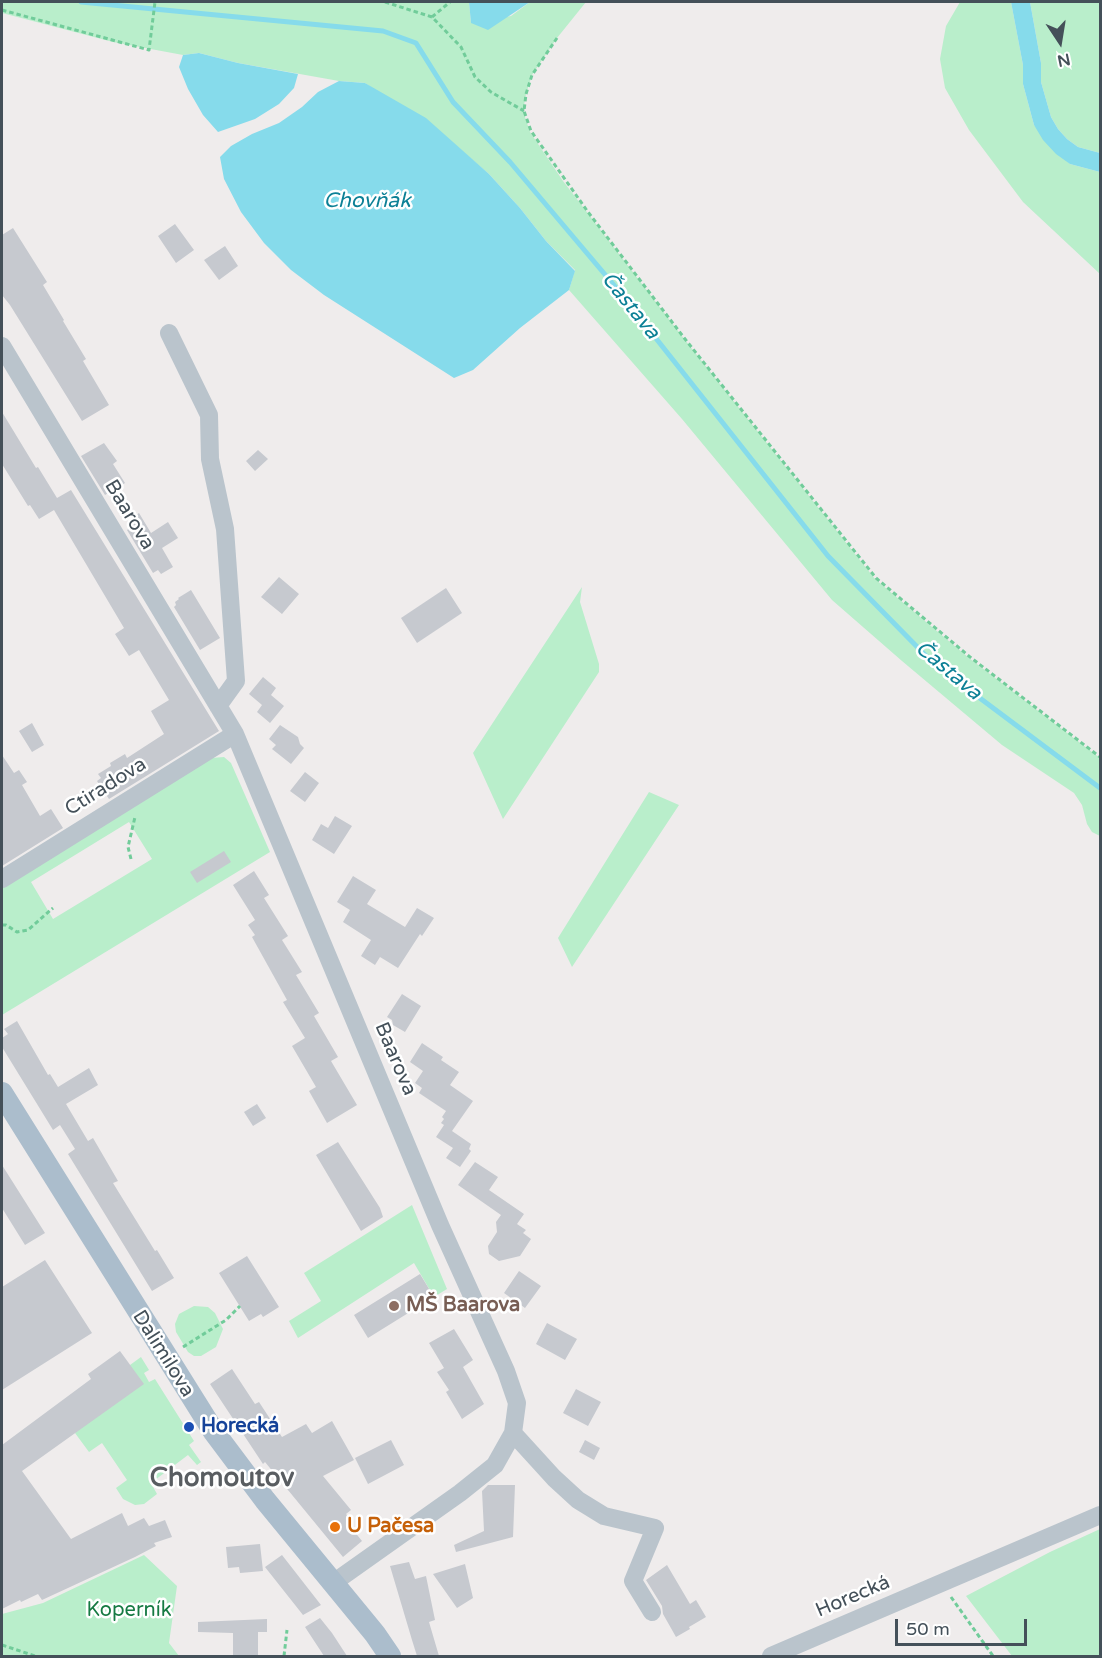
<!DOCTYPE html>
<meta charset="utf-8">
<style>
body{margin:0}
#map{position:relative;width:1102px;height:1658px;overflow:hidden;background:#efecec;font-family:"Varela Round",sans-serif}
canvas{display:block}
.frame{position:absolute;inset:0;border:3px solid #445059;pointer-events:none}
.north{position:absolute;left:1030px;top:12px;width:60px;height:60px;-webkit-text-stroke:4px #fff;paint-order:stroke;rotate:168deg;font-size:16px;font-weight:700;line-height:24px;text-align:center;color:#445059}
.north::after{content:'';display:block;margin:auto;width:21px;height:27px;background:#445059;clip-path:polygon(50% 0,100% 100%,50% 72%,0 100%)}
.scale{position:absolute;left:895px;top:1619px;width:132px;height:27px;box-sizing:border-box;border:3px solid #445059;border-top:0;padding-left:8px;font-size:18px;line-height:21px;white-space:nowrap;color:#445059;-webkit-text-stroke:4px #fff;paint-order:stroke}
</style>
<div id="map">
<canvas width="1102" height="1658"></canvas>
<div class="frame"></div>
<div class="north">N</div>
<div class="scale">50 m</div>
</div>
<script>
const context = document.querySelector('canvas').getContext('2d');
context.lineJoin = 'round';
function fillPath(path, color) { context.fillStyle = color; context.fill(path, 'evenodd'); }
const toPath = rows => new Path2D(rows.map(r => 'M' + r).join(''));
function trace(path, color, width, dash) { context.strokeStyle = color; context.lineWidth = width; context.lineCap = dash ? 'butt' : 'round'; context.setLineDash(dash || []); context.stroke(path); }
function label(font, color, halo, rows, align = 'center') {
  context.font = font + ' "Varela Round",sans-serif'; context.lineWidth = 5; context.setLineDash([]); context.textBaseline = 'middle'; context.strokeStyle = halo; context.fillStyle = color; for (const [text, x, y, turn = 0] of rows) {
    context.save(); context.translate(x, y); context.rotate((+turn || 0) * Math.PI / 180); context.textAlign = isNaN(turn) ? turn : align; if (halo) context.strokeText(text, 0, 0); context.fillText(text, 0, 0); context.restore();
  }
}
fillPath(toPath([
 [2,2,469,2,471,23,511,16,530,2,586,2,557,38,532,75,526,94,523,111,530,132,563,181,685,340,875,579,969,658,1100,758,1100,836,1092,832,1087,824,1082,805,1074,793,1002,745,902,661,832,600,682,419,569,290,575,270,546,241,520,208,489,174,457,147,365,83,339,81,238,63,199,53,183,55,113,42,2,13],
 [960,2,1011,2,1023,65,1023,84,1034,125,1070,164,1100,172,1100,274,1023,202,969,130,945,88,940,59,946,26],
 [1030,2,1100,2,1100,153,1078,147,1067,139,1058,129,1051,117,1041,82,1041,63],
 [582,587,580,602,599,664,599,672,503,819,473,753],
 [224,757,231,763,270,852,2,1015,2,888,211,758],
 [129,822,152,859,53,919,31,882],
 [649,792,679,805,572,967,558,938],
 [412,1205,447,1289,434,1297,414,1263,298,1338,289,1321,321,1301,304,1273],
 [194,1306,208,1307,215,1313,223,1329,216,1347,201,1356,194,1356,188,1352,176,1332,175,1324,179,1314],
 [141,1357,149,1370,144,1373,149,1382,155,1379,194,1441,189,1445,201,1462,197,1465,188,1455,151,1483,157,1494,144,1504,135,1505,123,1499,116,1488,127,1480,102,1443,89,1452,75,1433,130,1365],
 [1100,1529,1100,1656,1012,1656,966,1596,1050,1552],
 [144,1555,177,1586,169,1643,179,1656,2,1656,2,1614,43,1603]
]), '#b9eecb');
fillPath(toPath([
 [469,2,530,2,488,30,471,23],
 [1011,2,1030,2,1041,63,1041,82,1051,117,1058,129,1067,139,1078,147,1100,153,1100,172,1070,164,1056,154,1043,140,1034,125,1023,84,1023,65],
 [199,53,238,63,298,74,294,88,279,104,255,119,218,132,203,115,188,89,179,67,183,55],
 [339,81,365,83,426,118,489,174,520,208,546,241,575,271,569,290,520,328,473,370,454,378,324,295,291,270,264,243,241,212,224,179,220,157,231,146,252,134,279,123,302,107,318,92]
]), '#86dbeb');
trace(toPath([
 [81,2,383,31,416,43,453,102,510,162,613,284,828,556,933,663,1100,788]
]), '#86dbeb', 5);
fillPath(toPath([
 [175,224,194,250,176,263,158,236],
 [13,228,47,282,43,285,64,320,63,321,86,359,83,361,109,405,82,421,10,305,2,295,2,235],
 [225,246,238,266,219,280,204,260],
 [2,412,36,468,38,467,57,498,71,490,219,731,109,799,97,781,101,778,98,774,111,766,110,763,125,754,127,758,164,734,151,711,169,700,139,650,129,656,115,634,124,628,54,510,39,519,30,505,28,506,2,464],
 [104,443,117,461,113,464,125,483,105,495,81,456],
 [258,450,268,459,255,471,246,461],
 [139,513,151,533,168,522,178,538,162,548,173,567,161,574,158,570,153,573,127,530,130,528,127,522],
 [279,577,299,594,282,614,261,597],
 [446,588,462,613,417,643,401,618],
 [191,590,220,638,200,650,174,607,176,605,175,602,179,599,178,598],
 [263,677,276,688,271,695,284,706,270,723,257,712,262,705,249,694],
 [32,723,44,745,32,752,19,731],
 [280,725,298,737,300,744,304,748,291,764,272,749,276,745,269,739],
 [2,755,14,773,19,770,27,782,22,785,40,816,51,809,63,828,2,866],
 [305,772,319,783,305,802,290,791],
 [335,816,352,826,334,854,312,840,321,824,328,828],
 [224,851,231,862,197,883,190,872],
 [254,871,269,895,264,898,288,936,282,940,302,972,296,975,319,1013,314,1016,338,1057,331,1061,357,1105,327,1123,309,1091,316,1087,292,1046,305,1038,283,1002,287,1000,252,937,255,935,248,925,255,920,233,885],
 [353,876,376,890,367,904,405,927,417,908,434,918,422,936,420,934,398,968,380,957,375,965,361,956,371,940,343,922,350,910,337,902],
 [402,994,421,1006,405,1032,393,1025,392,1020,387,1017],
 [17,1021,48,1075,50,1074,58,1087,89,1068,98,1085,66,1104,88,1141,93,1138,118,1181,113,1183,155,1251,157,1250,174,1278,152,1291,68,1154,75,1149,60,1125,53,1130,2,1047,2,1038,8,1034,4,1029],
 [422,1043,443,1057,441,1060,459,1072,450,1085,473,1101,452,1131,471,1144,469,1149,471,1151,460,1167,446,1158,453,1148,436,1137,444,1125,441,1123,444,1119,442,1117,446,1111,419,1093,422,1088,415,1083,423,1071,410,1062],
 [257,1104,266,1118,253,1126,244,1112],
 [338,1142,380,1208,383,1217,361,1231,316,1155],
 [475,1162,498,1177,489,1190,524,1214,517,1224,526,1230,523,1233,531,1239,520,1256,499,1261,489,1254,488,1246,497,1232,496,1222,501,1215,458,1185],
 [2,1165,45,1233,25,1245,2,1208],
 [247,1256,279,1307,263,1317,261,1314,249,1321,219,1273],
 [45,1260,92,1333,2,1390,2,1287],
 [519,1271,541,1286,525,1308,504,1293],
 [420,1274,434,1297,368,1338,354,1315],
 [547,1323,577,1339,565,1360,536,1344],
 [454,1329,473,1360,463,1367,484,1404,462,1419,446,1392,449,1390,437,1372,444,1368,429,1343],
 [120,1351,144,1384,22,1471,71,1539,122,1513,128,1526,144,1518,149,1526,165,1520,172,1537,154,1543,156,1546,135,1557,42,1600,38,1594,21,1602,20,1600,2,1609,2,1445,91,1379,88,1374],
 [232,1369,255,1404,259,1402,282,1437,306,1424,312,1433,332,1421,354,1460,323,1476,351,1510,346,1514,350,1518,346,1521,362,1541,343,1557,265,1462,263,1464,210,1384],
 [576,1389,601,1402,588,1426,563,1413],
 [391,1440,404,1465,368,1484,355,1458],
 [585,1440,600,1448,594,1460,579,1452],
 [488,1485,515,1485,513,1537,456,1552,454,1545,484,1531,482,1491],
 [260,1544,263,1571,240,1573,239,1567,228,1568,226,1547],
 [282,1555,321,1605,303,1615,265,1567],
 [409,1562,415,1579,426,1576,435,1620,429,1622,439,1656,417,1656,412,1640,390,1566],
 [465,1564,473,1598,457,1608,433,1574],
 [667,1565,690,1604,696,1600,706,1617,689,1627,690,1629,676,1637,663,1614,662,1606,646,1580],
 [320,1618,332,1633,347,1656,324,1656,305,1627],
 [267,1619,267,1632,258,1632,258,1656,233,1656,233,1633,198,1632,198,1622]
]), '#c6c9cf');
trace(toPath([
 [385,2,432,17,461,47,475,77,491,92,524,111],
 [2,10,149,50,155,2],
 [432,17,450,2],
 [557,38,532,75,526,94,524,111,531,131,588,212,685,339,876,578,970,657,1100,757],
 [131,859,128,847,135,817],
 [2,925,6,925,17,932,28,930,53,908],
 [183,1347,226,1320,240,1306],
 [951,1597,993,1656],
 [2,1645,35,1656],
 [284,1656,287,1630]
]), '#71cc9a', 3, [4.5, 3]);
trace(toPath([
 [169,333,209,415,210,459,225,529,236,681,218,706],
 [2,346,235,734,440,1225,506,1371,517,1403,513,1433,495,1465,460,1493,333,1583],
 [2,879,235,734],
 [513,1433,554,1478,578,1500,604,1516,655,1528,633,1581,652,1612],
 [771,1656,1100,1515]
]), '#bac4cc', 18);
trace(toPath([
 [2,1093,214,1432,265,1500,375,1634,390,1656]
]), '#abbdcc', 22);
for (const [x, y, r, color] of [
 [394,1306,6,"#8d6e63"],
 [189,1427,6,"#1a4fb4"],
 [335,1527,6,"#e8710a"]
]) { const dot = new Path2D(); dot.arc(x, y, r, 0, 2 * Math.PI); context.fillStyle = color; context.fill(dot); trace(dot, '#fff', 2); }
label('20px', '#445059', '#fff', [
 ["Baarova",129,515,59],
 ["Ctiradova",106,787,-32],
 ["Baarova",395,1059,67],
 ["Dalimilova",163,1354,58],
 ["Horecká",853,1597,-23]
]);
label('bold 20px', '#785e54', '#fff', [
 ["MŠ Baarova",406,1306]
], 'left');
label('bold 20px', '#164399', '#fff', [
 ["Horecká",201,1427]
], 'left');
label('bold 20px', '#c56008', '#fff', [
 ["U Pačesa",347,1527]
], 'left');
label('20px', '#167a43', '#fff', [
 ["Koperník",129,1611]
]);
label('italic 21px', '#0c8096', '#fff', [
 ["Chovňák",367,201],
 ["Častava",630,306,51],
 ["Častava",948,671,40]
]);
label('bold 26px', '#595d61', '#fff', [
 ["Chomoutov",222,1479]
]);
</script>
